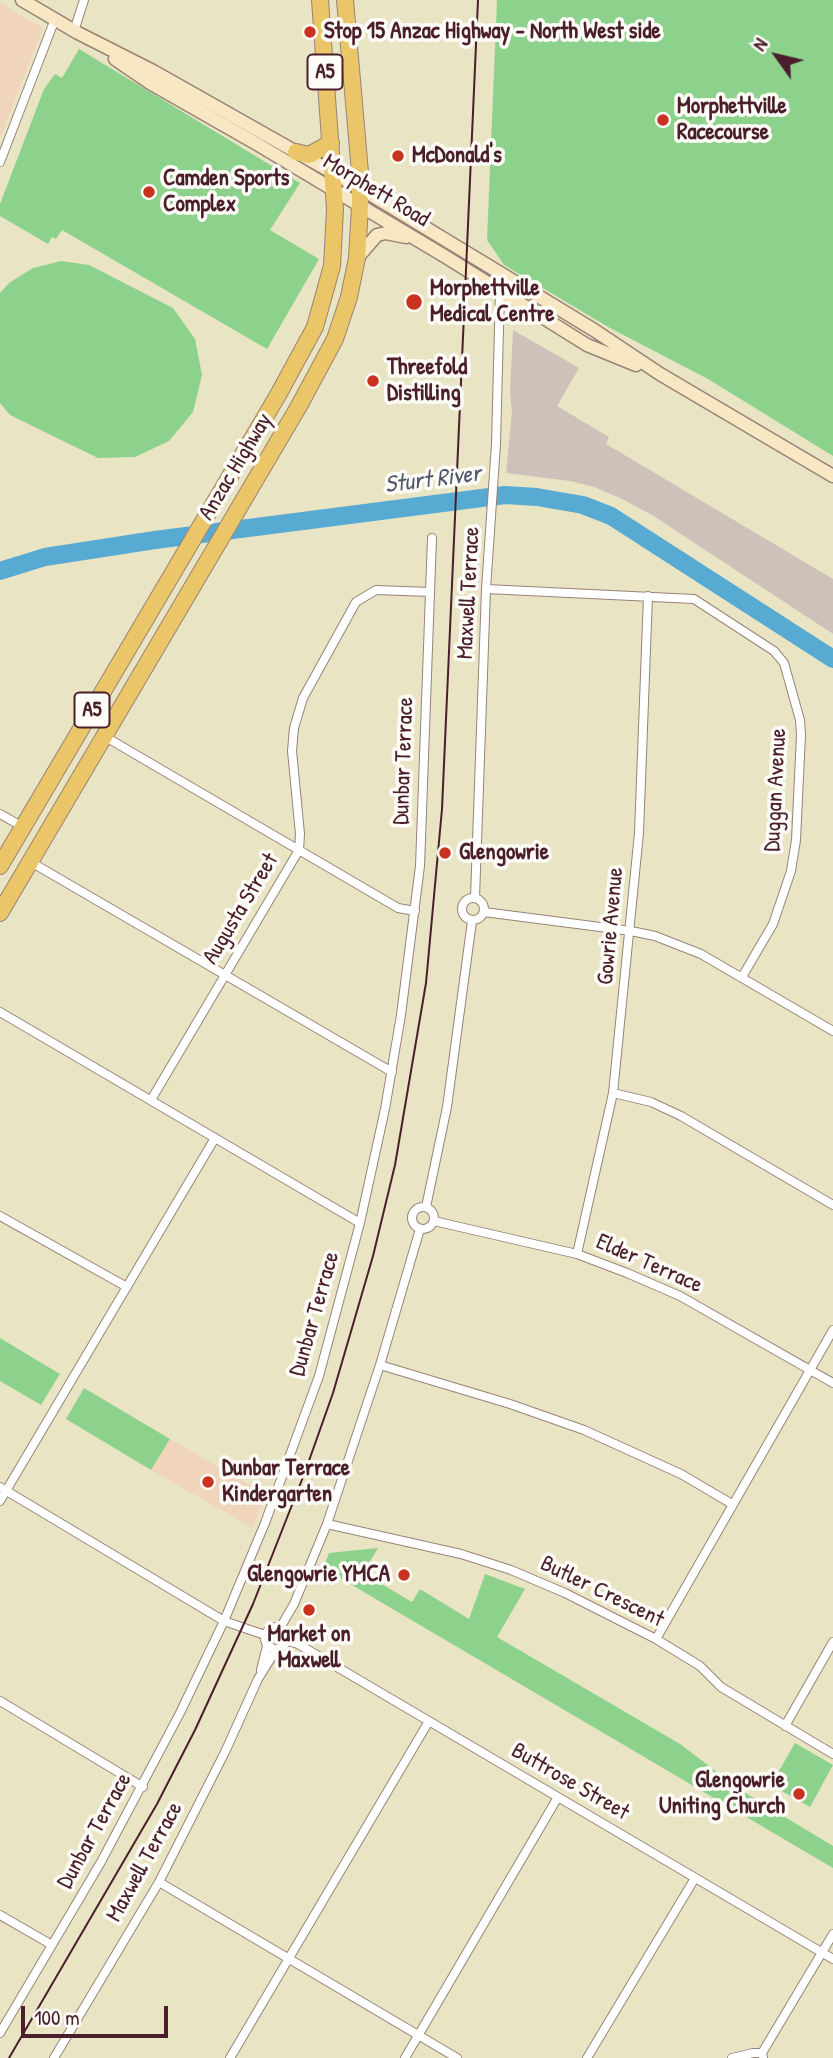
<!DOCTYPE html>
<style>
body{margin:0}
#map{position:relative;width:833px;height:2058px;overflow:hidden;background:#e9e4c4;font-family:"Patrick Hand",sans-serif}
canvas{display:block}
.north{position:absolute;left:742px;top:21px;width:70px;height:70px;-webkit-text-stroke:5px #fdfcf7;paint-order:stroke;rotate:304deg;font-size:19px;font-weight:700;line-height:28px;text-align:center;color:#4a1f2b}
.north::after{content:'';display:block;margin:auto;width:24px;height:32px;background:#4a1f2b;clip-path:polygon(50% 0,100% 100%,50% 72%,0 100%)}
.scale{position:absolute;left:21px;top:2006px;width:147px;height:32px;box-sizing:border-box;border:4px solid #4a1f2b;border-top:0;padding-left:9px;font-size:21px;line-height:24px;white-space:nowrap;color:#4a1f2b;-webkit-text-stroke:5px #fdfcf7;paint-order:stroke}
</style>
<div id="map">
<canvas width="833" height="2058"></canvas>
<div class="north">N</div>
<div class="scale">100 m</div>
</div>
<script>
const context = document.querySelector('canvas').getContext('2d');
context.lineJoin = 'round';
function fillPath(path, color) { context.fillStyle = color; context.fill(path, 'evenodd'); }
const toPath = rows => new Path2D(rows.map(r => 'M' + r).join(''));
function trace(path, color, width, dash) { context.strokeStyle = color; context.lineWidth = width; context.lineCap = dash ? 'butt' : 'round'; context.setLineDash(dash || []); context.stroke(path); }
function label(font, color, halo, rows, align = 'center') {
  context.font = font + ' "Patrick Hand",sans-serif'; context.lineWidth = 7; context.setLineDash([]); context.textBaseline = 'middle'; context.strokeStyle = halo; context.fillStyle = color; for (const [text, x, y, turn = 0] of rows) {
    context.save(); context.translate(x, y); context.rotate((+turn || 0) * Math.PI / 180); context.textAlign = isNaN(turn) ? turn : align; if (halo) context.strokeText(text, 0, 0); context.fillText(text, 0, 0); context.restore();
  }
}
fillPath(toPath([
 [0,3,43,28,0,138],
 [170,1439,265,1494,253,1528,151,1470]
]), '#f0d5bc');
fillPath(toPath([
 [513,330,579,368,557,406,609,437,606,444,833,579,833,634,652,515,620,498,594,487,570,481,506,473,512,411,510,392]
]), '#cec1b9');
fillPath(toPath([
 [497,0,833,0,833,456,708,379,610,328,504,265,487,240],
 [79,49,300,183,270,230,319,259,267,349,62,230,56,239,52,237,48,244,0,216,0,204,44,89,55,74,62,78],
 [61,261,89,265,173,308,195,339,202,375,193,412,169,441,135,457,98,458,10,415,0,403,0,293,9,283,33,268],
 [0,1338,60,1374,41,1405,0,1381],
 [84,1388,170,1439,151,1470,66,1419],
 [378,1548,363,1573,412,1602,420,1589,469,1619,485,1574,525,1589,497,1637,680,1744,742,1791,833,1846,833,1868,323,1568,329,1553],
 [795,1743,833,1765,810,1807,771,1785]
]), '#8cd28c');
trace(toPath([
 [0,571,45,557,155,540,505,495,537,497,583,505,611,516,833,659]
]), '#57abd3', 18);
const street = toPath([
 [74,31,84,0],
 [0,162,55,19],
 [486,589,694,599,774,651,784,663,800,720,801,735,796,840,791,871,773,924,742,977],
 [104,736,398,908,415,911],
 [0,814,23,827],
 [29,861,392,1072],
 '462 909a11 11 0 1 1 22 0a11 11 0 1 1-22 0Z',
 [475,898,486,589,496,444,500,290],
 [484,912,631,931,655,936,701,954,833,1031],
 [0,1012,360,1223],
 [613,1093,651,1102,681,1116,833,1205],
 [151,1100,299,850,300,834,292,751,294,728,303,698,356,602,376,590,430,592],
 '412 1218a11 11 0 1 1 22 0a11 11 0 1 1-22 0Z',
 [426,1207,447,1107,472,921],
 [0,1216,127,1287],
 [434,1221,577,1254,627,1273,680,1296,833,1383],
 [577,1254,613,1093,639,833,648,596],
 [380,1365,510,1404,584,1430,681,1474,732,1504],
 [0,1487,224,1621,265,1635],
 [0,1501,215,1138],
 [327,1524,461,1554,511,1570,565,1593,656,1639,700,1666,721,1687,833,1754],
 '265 1638a11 11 0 1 1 22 0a11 11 0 1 1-22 0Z',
 [280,1628,294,1604,327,1524,380,1365,420,1229],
 [656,1639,833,1330],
 [287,1641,298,1644,833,1959],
 [261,1670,267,1646],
 [0,1701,143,1787],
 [785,1726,833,1642],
 [159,1882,457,2058],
 [0,1915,52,1945],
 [0,2033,101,1862,180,1713,224,1621,265,1523,319,1376,360,1223,385,1109,401,1015,420,866,432,538],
 [762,2053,833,1934],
 [54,2058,159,1882,225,1752,258,1679,276,1650],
 [230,2058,429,1721],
 [405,2058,558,1797],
 [587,2058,695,1878],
 [732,2058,753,2053,762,2053,763,2058]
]);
const secondary = toPath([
 [22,0,78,33,153,71,360,188,594,330,660,374,833,476],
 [115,59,150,83,257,144,446,257,587,345,636,365],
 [358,257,377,235,386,233,406,237]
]);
const highway = toPath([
 [296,152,309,155,331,143],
 [0,866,278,395,315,327,332,266,335,209,320,0],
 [0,913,299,406,335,339,349,297,357,258,360,206,360,172,345,0]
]);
trace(street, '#9a8278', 10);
trace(secondary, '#9a8278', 15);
trace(highway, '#9a8278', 18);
trace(street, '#fff', 8);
trace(secondary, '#f7e8c3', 12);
trace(highway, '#ebc669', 16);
trace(toPath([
 [9,2058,157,1804,195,1730,253,1604,305,1472,333,1393,373,1256,395,1165,426,983,442,809,478,0]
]), '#4a1f2b', 2);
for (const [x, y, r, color] of [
 [310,32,7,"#c8321e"],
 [663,120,7,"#c8321e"],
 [398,156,7,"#c8321e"],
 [149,192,7,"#c8321e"],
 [414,302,9,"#c8321e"],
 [373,381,7,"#c8321e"],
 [445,853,7,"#c8321e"],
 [208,1482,7,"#c8321e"],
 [404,1575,7,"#c8321e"],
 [309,1610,7,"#c8321e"],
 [799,1794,7,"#c8321e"]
]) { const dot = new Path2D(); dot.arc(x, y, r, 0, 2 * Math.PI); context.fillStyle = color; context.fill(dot); trace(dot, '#fdfcf7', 2.5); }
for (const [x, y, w] of [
 [325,72,35],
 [92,710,35]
]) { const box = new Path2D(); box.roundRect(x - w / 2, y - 17.5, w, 35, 5); context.fillStyle = '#fdfcf7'; context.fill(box); trace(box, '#4a1f2b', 2); }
label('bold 21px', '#4a1f2b', null, [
 ["A5",325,72],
 ["A5",92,710]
]);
label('bold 23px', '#4a1f2b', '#fdfcf7', [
 ["Stop 15 Anzac Highway - North West side",324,32],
 ["Morphettville",677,107],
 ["Racecourse",677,133],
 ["McDonald's",412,156],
 ["Camden Sports",163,179],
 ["Complex",163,205],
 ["Morphettville",430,289],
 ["Medical Centre",430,315],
 ["Threefold",387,368],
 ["Distilling",387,394],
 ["Glengowrie",459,853],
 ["Dunbar Terrace",222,1469],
 ["Kindergarten",222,1495],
 ["Glengowrie YMCA",390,1575,"right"],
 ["Market on",309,1635,"center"],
 ["Maxwell",309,1661,"center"],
 ["Glengowrie",785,1781,"right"],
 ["Uniting Church",785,1807,"right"]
], 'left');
label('23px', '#4a1f2b', '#fdfcf7', [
 ["Morphett Road",376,191,31],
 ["Anzac Highway",236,467,-59],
 ["Maxwell Terrace",469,593,-87],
 ["Dunbar Terrace",404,761,-88],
 ["Duggan Avenue",776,790,-87],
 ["Augusta Street",241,909,-59],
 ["Gowrie Avenue",611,926,-85],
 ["Elder Terrace",649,1264,24],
 ["Dunbar Terrace",315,1314,-74],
 ["Butler Crescent",602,1592,26],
 ["Buttrose Street",570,1782,30],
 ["Dunbar Terrace",95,1831,-61],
 ["Maxwell Terrace",145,1862,-61]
]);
label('italic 24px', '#4f576e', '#fdfcf7', [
 ["Sturt River",433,480,-7]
]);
</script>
